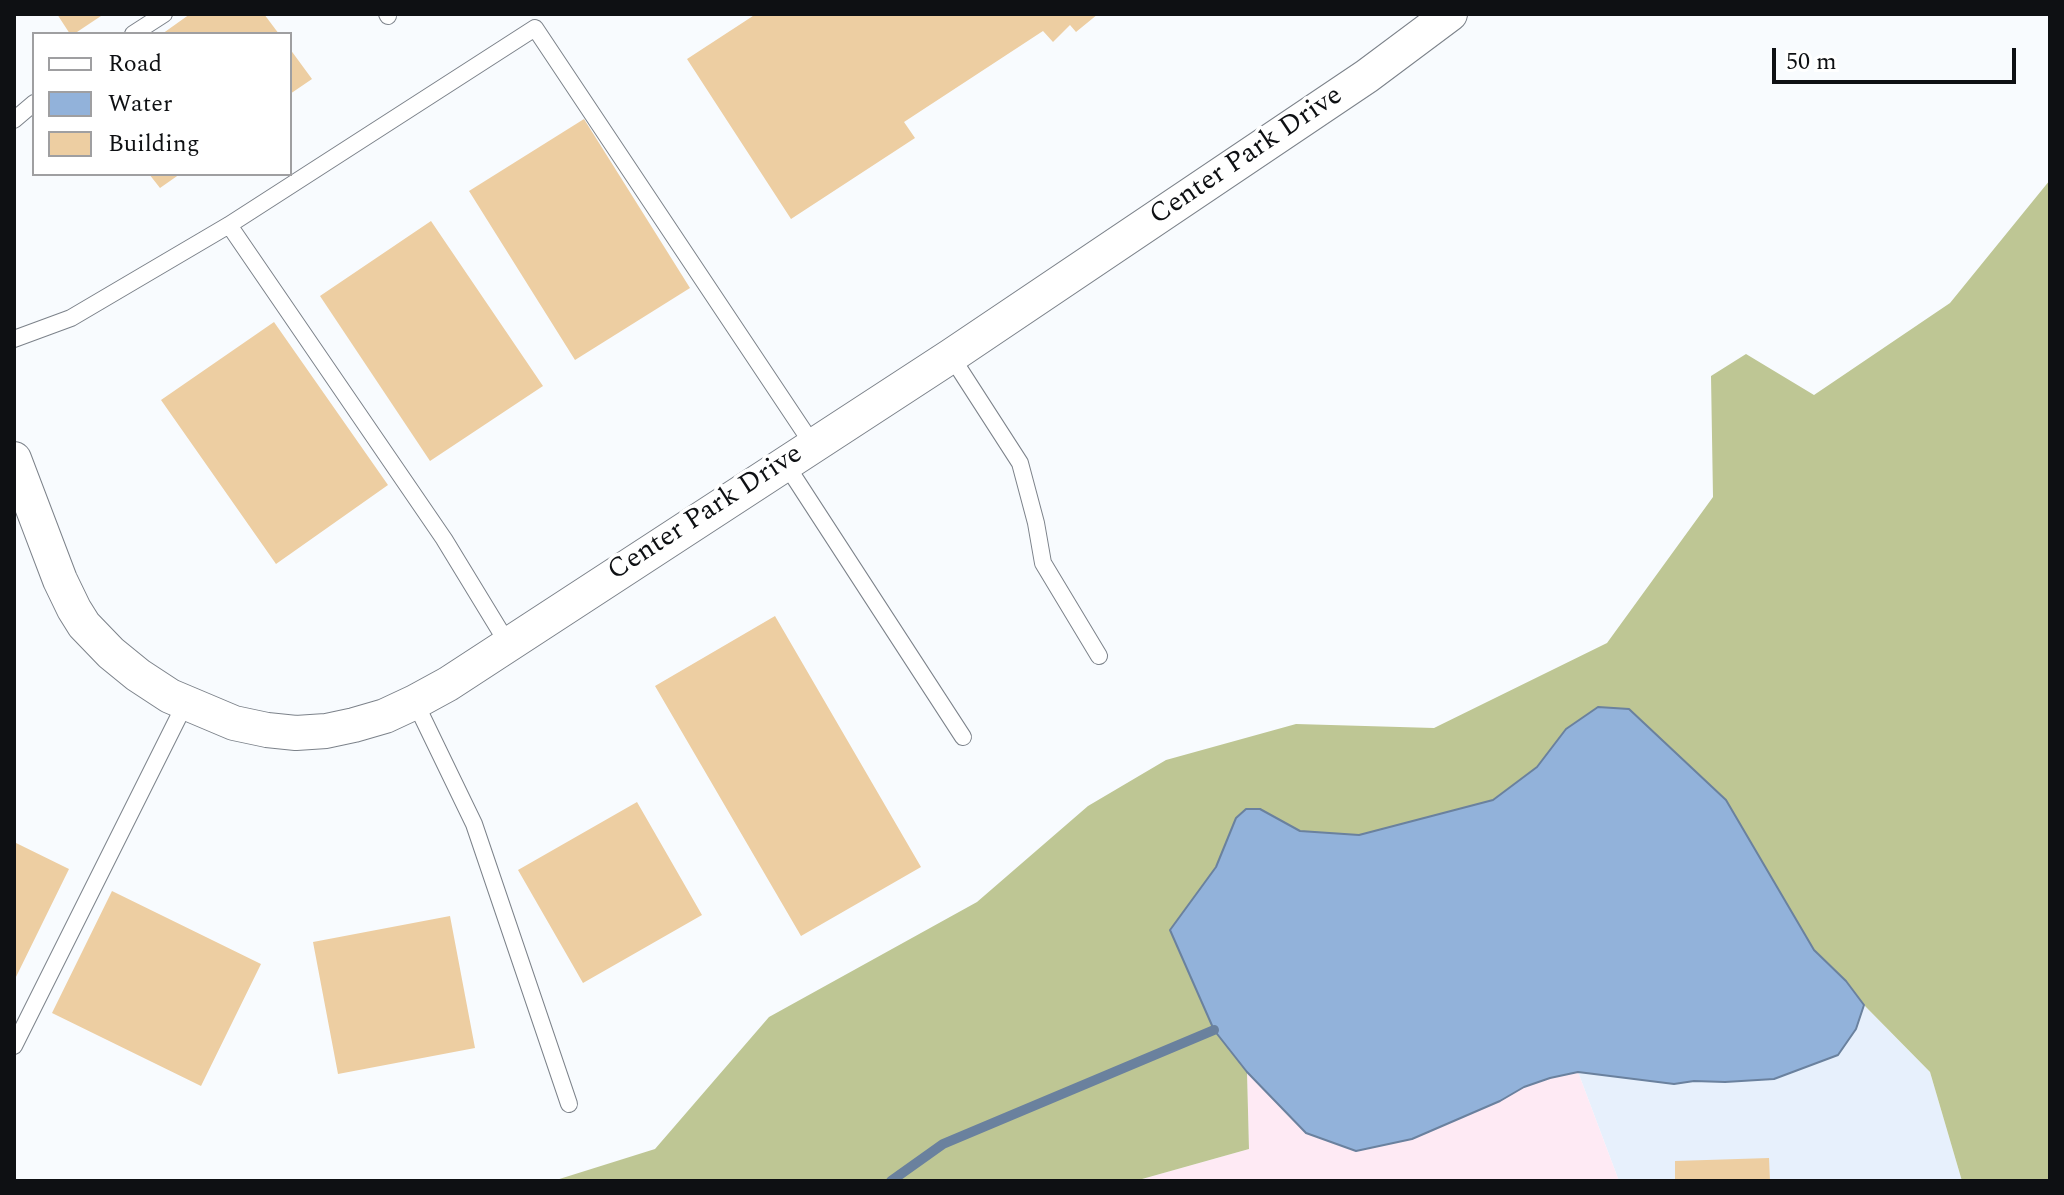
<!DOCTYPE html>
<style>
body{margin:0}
#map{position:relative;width:2064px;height:1195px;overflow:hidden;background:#f8fbfe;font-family:Spectral,serif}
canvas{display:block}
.frame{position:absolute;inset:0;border:16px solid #0e1013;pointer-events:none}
.legend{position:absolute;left:32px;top:32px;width:260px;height:144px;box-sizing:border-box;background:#fff;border:2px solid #9f9fa1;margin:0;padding:10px 14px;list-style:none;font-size:24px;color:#0e1013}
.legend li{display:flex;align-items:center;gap:16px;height:40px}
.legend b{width:40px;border:2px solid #9f9fa1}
.scale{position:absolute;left:1772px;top:48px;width:244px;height:36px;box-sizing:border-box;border:4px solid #0e1013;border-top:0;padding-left:10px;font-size:24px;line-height:28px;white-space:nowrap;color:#0e1013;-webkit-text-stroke:6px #fff;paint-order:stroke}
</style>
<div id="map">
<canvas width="2064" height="1195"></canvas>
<div class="frame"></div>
<ul class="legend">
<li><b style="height:10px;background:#fff"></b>Road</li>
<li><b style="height:22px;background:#92b2da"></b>Water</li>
<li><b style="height:22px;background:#edcea2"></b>Building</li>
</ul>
<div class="scale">50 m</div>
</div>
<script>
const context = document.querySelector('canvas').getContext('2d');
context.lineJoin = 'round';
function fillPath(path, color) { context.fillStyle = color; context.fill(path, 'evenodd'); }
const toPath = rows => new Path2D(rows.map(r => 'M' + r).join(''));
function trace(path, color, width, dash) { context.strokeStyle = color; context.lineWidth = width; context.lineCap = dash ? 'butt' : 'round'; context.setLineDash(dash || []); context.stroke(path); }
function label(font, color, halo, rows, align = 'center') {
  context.font = font + ' Spectral,serif'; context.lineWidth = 7; context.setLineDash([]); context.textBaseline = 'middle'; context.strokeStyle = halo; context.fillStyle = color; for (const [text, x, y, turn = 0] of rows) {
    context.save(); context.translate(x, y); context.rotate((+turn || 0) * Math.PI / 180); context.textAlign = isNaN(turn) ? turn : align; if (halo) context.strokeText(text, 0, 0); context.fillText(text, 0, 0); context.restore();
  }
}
fillPath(toPath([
 [1864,1005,1930,1072,1962,1181,1619,1181,1578,1072,1673,1084,1694,1081,1725,1082,1774,1079,1856,1029]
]), '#e7f0fc');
fillPath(toPath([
 [1247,1072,1306,1133,1412,1139,1500,1101,1524,1087,1550,1078,1578,1072,1619,1181,1135,1181,1249,1149]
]), '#feeaf4');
fillPath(toPath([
 [2050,180,2050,1181,1962,1181,1930,1072,1864,1005,1846,981,1814,950,1781,895,1566,729,1537,767,1493,800,1359,835,1300,831,1259,809,1236,818,1216,867,1170,930,1214,1030,1247,1072,1249,1149,1135,1181,553,1181,655,1149,769,1017,977,902,1088,806,1166,760,1296,724,1434,728,1607,643,1713,497,1711,376,1746,354,1814,395,1950,303]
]), '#bec694');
const water = toPath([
 [1598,707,1629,709,1726,800,1814,950,1846,981,1864,1005,1856,1029,1838,1055,1774,1079,1725,1082,1694,1081,1674,1084,1578,1072,1550,1078,1524,1087,1500,1101,1412,1139,1356,1151,1306,1133,1247,1072,1214,1030,1170,930,1216,867,1236,818,1246,809,1260,809,1300,831,1359,835,1493,800,1537,767,1566,729,1598,707]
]);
fillPath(water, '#92b2da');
trace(water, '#6a819e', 2);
trace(toPath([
 [891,1181,943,1144,1214,1030]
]), '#6a819e', 10);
fillPath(toPath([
 [57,14,104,14,74,34,70,34],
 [190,14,264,14,279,34,162,34],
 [756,14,1098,14,1076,32,1070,25,1053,42,1043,31,904,122,915,138,791,219,687,59],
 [290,49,312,79,290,94],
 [584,119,690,288,575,360,469,191],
 [149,174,180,174,160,188],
 [431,221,543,386,430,461,320,296],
 [274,322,388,485,276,564,161,400],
 [775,616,921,867,801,936,655,686],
 [637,802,702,915,583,983,518,870],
 [14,842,69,869,14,981],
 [112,891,261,964,201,1086,52,1013],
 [450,916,475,1048,338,1074,313,942],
 [1769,1158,1770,1181,1675,1181,1675,1161]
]), '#edcea2');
const service = toPath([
 [387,14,388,16],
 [133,34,164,14],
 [14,120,34,103],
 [229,225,444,539,508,644],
 [14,339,71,318,229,225,535,28,813,445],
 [951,356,1020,463,1036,523,1043,563,1099,656],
 [785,463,963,737],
 [415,702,474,824,569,1104],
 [14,1046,186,702]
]);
const minor = toPath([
 [14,459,60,580,74,609,84,625,111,653,138,675,170,696,234,723,267,730,296,733,326,731,354,725,385,716,415,702,448,684,951,356,1367,76,1450,14]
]);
trace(service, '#7c828a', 18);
trace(minor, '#7c828a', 36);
trace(service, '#fff', 16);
trace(minor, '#fff', 34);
label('28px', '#0e1013', '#fff', [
 ["Center Park Drive",1247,157,-34],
 ["Center Park Drive",706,514,-33]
]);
</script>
